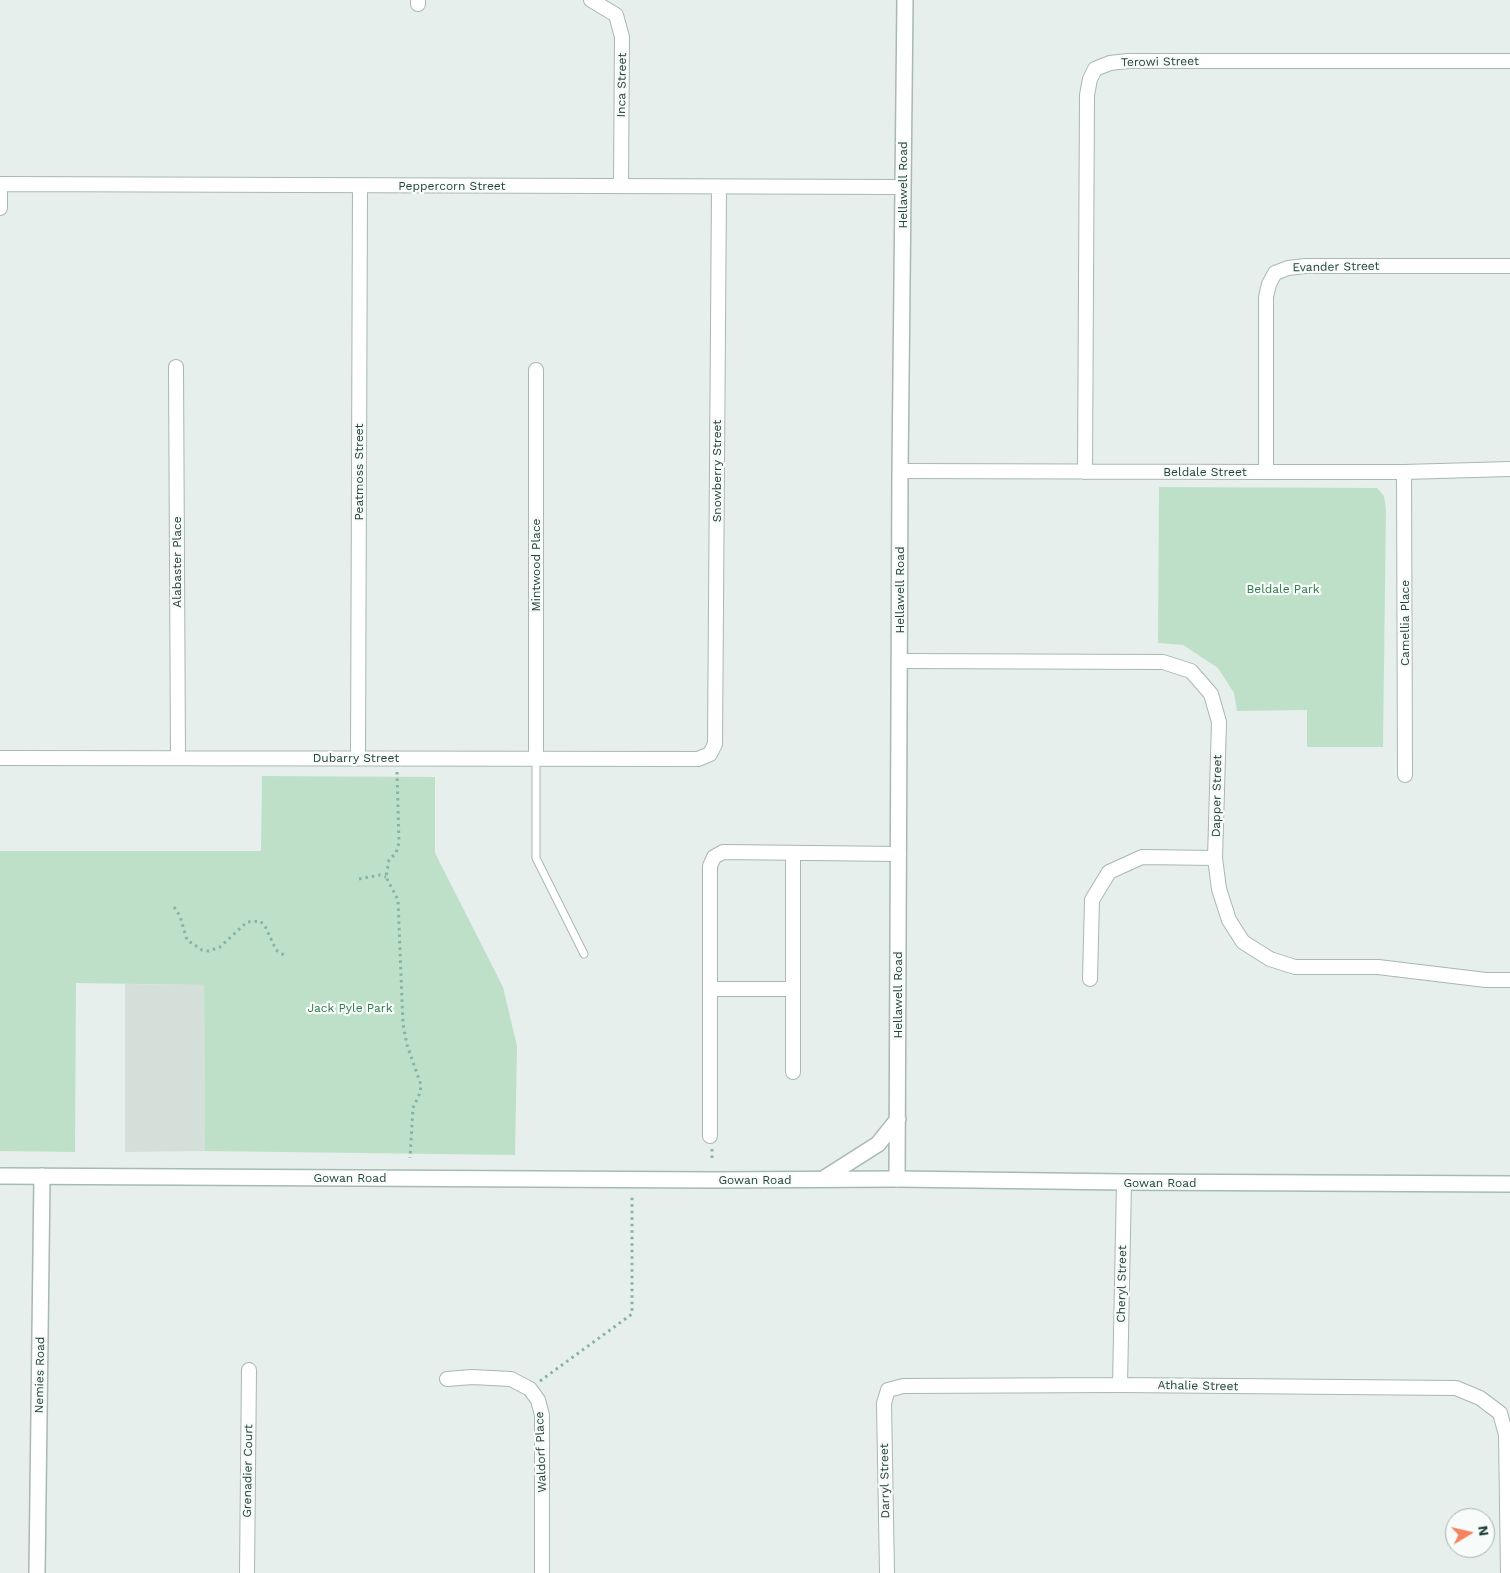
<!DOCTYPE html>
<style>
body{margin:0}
#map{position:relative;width:1510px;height:1573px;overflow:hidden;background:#e6efeb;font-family:"Work Sans",sans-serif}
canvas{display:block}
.north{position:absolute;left:1445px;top:1508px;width:50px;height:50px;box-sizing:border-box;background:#f7fbf9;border:1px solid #a3b1ad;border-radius:50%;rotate:81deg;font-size:14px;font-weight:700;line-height:20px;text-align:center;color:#24423a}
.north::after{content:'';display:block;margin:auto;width:18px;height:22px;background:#f4845f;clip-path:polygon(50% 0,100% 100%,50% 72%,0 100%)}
</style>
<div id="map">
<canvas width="1510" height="1573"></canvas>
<div class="north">N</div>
</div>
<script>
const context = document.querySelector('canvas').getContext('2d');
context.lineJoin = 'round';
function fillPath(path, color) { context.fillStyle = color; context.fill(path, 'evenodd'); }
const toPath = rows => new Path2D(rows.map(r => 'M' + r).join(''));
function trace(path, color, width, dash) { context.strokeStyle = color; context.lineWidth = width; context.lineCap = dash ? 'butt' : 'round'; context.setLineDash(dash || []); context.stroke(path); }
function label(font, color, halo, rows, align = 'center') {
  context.font = font + ' "Work Sans",sans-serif'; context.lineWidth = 4.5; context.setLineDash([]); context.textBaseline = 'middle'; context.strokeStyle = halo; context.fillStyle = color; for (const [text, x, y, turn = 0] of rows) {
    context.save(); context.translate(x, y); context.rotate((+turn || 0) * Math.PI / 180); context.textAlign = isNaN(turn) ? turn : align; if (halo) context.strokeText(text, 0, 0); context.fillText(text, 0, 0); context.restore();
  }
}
fillPath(toPath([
 [125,984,204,985,205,1151,125,1152]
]), '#d4dfda');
fillPath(toPath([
 [1159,487,1377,488,1384,496,1386,509,1383,747,1307,747,1307,710,1237,711,1234,693,1218,668,1183,645,1158,643],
 [262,776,435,777,435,853,503,987,517,1046,515,1155,205,1151,204,985,76,983,75,1152,0,1151,0,851,261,851]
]), '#bfe0c8');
const service = toPath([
 [536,759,536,858,584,954]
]);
const minor = toPath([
 [591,0,616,15,622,37,621,186],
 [418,4,418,0],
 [0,184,903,187],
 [0,208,0,184],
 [176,367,178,758],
 [536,370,536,759],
 [900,471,1266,472,1404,472,1510,469],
 [1085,472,1087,95,1090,79,1095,69,1110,63,1128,61,1510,61],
 [1266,472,1266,297,1269,284,1275,273,1288,268,1305,266,1510,266],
 [1404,472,1405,775],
 [900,661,1163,662,1191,671,1211,694,1219,722,1215,858,1219,889,1229,920,1243,942,1270,959,1295,967,1378,967,1486,980,1510,980],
 [0,758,698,759,710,754,715,744,719,187],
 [358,758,360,186],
 [1090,979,1092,900,1109,872,1142,857,1215,858],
 [710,989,793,989],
 [793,1072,793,853],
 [710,1136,710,866,714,857,723,852,899,854],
 [447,1379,472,1377,511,1379,530,1389,538,1400,542,1415,542,1573],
 [1120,1385,1124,1182],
 [1500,1413,1506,1435,1508,1573],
 [247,1573,249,1370],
 [887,1573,884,1403,888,1390,903,1386,1120,1385,1456,1388,1480,1398,1500,1413]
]);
const tertiary = toPath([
 [823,1179,878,1144,898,1119],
 [897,1179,900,471,905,0],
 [37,1573,42,1176]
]);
const secondary = toPath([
 [0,1176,712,1180,897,1179,1124,1182,1510,1184]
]);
trace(service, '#a8b8b2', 9);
trace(minor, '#a8b8b2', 16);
trace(tertiary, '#a8b8b2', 18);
trace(secondary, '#a4bbb3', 18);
trace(toPath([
 [397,772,399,843,396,853,389,860,386,877,398,900,403,1024,407,1045,421,1085,420,1093,413,1108,410,1158],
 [359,879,380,875,386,877],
 [174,907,180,916,187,940,202,950,209,951,220,947,247,922,260,921,265,926,276,950,287,957],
 [712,1149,712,1159],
 [540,1381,632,1314,632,1194]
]), '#86b3a5', 3, [2.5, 4]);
trace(service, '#fff', 7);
trace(minor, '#fff', 14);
trace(tertiary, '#fff', 15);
trace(secondary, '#fff', 15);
label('12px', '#24423a', '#f7fbf9', [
 ["Terowi Street",1160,62,-1],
 ["Inca Street",622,85,-89],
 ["Hellawell Road",903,185,-90],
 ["Peppercorn Street",452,186],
 ["Evander Street",1336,267,-1],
 ["Snowberry Street",717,471,-90],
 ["Peatmoss Street",359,472,-90],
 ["Beldale Street",1205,472],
 ["Alabaster Place",177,562,-90],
 ["Mintwood Place",536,565,-90],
 ["Hellawell Road",900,590,-90],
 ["Camellia Place",1405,623,-90],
 ["Dubarry Street",356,758],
 ["Dapper Street",1217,796,-89],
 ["Hellawell Road",898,995,-90],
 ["Gowan Road",350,1178],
 ["Gowan Road",755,1180],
 ["Gowan Road",1160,1183],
 ["Cheryl Street",1122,1284,-89],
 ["Nemies Road",40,1375,-89],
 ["Athalie Street",1198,1386,1],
 ["Waldorf Place",541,1452,-92],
 ["Grenadier Court",248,1471,-89],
 ["Darryl Street",885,1481,-91]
]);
label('12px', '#2d7a4b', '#f7fbf9', [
 ["Beldale Park",1283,589],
 ["Jack Pyle Park",350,1008]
]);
</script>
